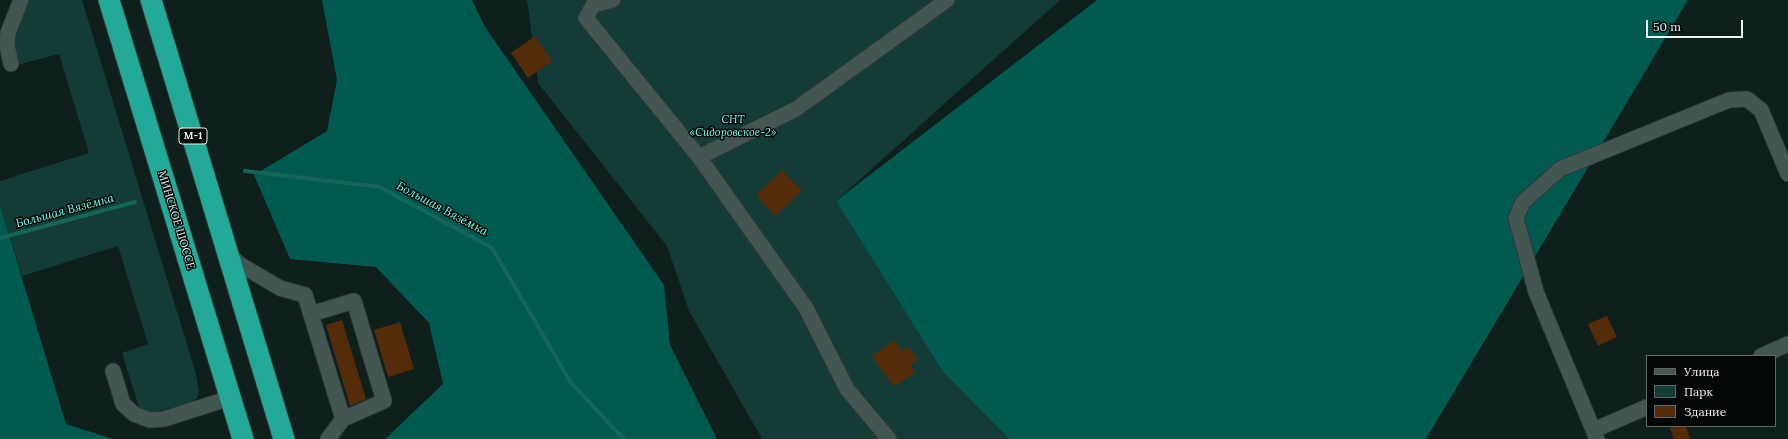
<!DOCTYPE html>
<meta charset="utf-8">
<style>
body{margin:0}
#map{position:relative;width:1788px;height:439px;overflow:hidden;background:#0e1f1c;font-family:Lora,serif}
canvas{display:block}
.legend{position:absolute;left:1646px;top:355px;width:130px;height:72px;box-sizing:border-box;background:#030807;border:1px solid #606765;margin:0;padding:5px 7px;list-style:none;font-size:12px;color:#ebf5f3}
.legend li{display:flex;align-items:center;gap:8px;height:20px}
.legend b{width:20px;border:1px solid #606765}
.scale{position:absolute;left:1646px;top:20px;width:97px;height:18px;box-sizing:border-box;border:2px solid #ebf5f3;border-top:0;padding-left:5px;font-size:12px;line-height:14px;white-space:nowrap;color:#ebf5f3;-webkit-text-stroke:3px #030807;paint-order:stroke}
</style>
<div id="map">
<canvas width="1788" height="439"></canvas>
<ul class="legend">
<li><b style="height:5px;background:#435652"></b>Улица</li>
<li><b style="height:11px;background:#133c36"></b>Парк</li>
<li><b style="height:11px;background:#552c0a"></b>Здание</li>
</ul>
<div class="scale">50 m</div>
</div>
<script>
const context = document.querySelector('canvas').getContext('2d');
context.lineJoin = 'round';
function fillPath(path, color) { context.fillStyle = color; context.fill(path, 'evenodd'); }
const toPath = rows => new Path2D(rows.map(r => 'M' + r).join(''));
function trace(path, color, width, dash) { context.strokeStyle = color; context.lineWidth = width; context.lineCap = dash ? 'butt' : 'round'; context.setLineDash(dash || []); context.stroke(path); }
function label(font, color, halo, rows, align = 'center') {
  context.font = font + ' Lora,serif'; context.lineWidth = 3; context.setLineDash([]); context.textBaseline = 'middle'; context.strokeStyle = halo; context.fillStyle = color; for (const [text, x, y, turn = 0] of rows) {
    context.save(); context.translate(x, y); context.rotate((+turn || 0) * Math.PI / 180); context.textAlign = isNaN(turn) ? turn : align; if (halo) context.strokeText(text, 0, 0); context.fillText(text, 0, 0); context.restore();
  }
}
fillPath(toPath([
 [29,0,82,0,196,374,199,391,198,397,192,403,150,413,139,408,122,353,148,344,118,246,22,276,0,205,0,181,89,153,59,54,17,65,14,39,19,20],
 [527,0,1060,0,836,201,943,372,1009,439,762,439,689,311,667,246,538,83]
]), '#133c36');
fillPath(toPath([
 [322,0,472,0,485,27,664,285,670,345,717,439,385,439,443,384,429,323,376,267,290,259,254,175,327,131,337,80],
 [1097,0,1688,0,1426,439,1009,439,943,372,836,201],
 [0,205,66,424,113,439,0,439]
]), '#005a4f');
trace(toPath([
 [245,171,380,187,492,248,571,383,624,439],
 [0,238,135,202]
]), '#156559', 4);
fillPath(toPath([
 [535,36,552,61,528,78,511,53],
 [782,170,802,191,775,216,756,195],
 [1607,316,1617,337,1598,346,1588,324],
 [342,320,366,399,350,406,326,325],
 [400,322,414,369,388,377,374,330],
 [894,340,901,350,909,348,918,360,910,365,915,372,894,387,872,356],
 [1676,426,1686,426,1690,439,1674,439,1670,428]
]), '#552c0a');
const minor = toPath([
 [613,0,593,5,586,18,699,157,806,308,847,389,889,439],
 [11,64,7,45,8,33,21,0],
 [699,157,796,109,947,0],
 [228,253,239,264,280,288,305,295,343,419,328,439],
 [311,314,354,301,384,401,343,419],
 [1761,356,1788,344],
 [113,371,123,404,134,414,150,420,164,419,230,398],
 [1594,430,1647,407],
 [1597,439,1536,292,1516,218,1523,202,1560,169,1729,100,1747,99,1761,110,1788,174]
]);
const highway = toPath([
 [109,0,243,439],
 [151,0,284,439]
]);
trace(minor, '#2f3836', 17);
trace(highway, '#2f3836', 23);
trace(minor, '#435652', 15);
trace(highway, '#22a997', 21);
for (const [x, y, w] of [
 [193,136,28]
]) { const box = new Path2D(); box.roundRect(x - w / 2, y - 8, w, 16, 3); context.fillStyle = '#030807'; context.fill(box); trace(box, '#ebf5f3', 1); }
label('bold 10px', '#ebf5f3', null, [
 ["М-1",193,136]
]);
label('italic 11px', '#74fde6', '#030807', [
 ["СНТ",733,120],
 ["«Сидоровское-2»",733,133]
]);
label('11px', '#ebf5f3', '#030807', [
 ["МИНСКОЕ ШОССЕ",176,220,73]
]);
label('italic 12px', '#74fde6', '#030807', [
 ["Большая Вязёмка",442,209,28],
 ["Большая Вязёмка",65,211,-15]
]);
</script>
